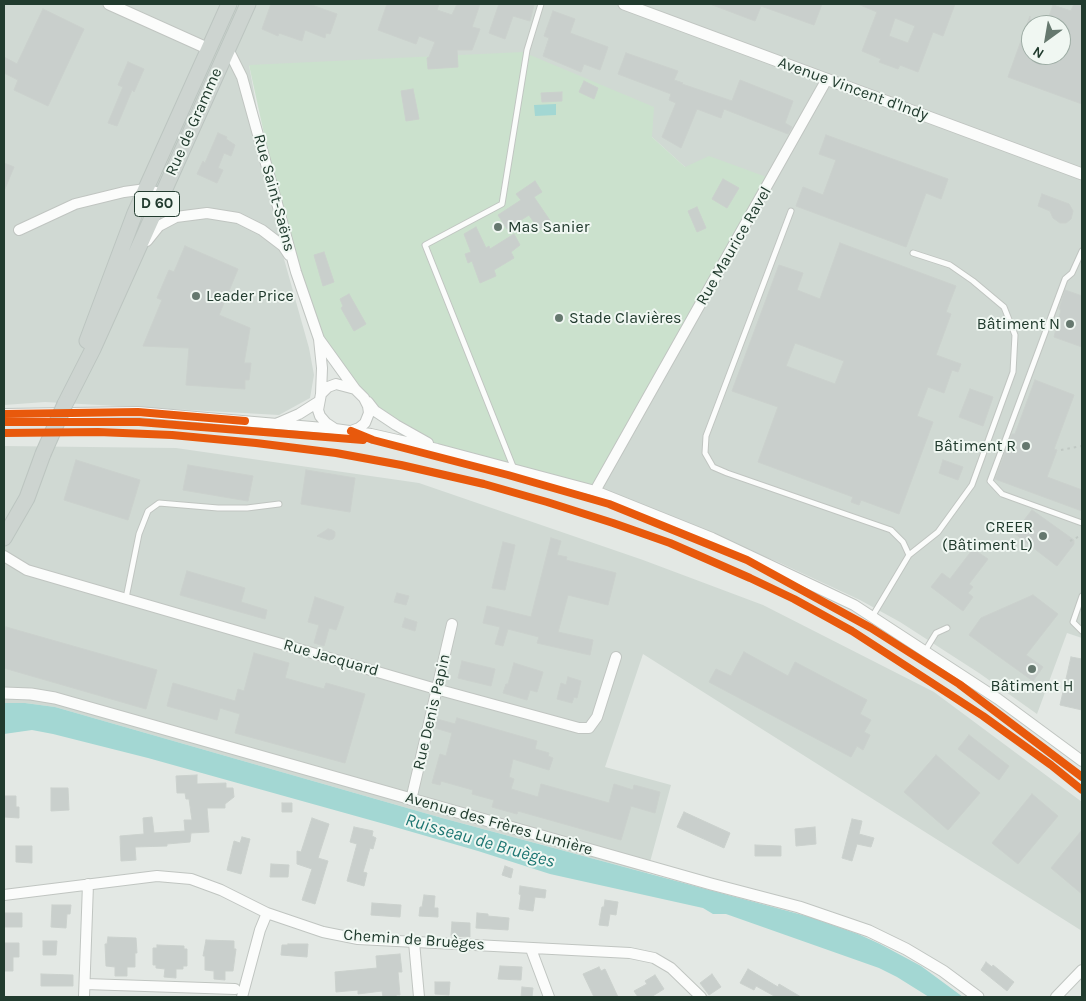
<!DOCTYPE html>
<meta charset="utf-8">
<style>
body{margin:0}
#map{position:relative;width:1086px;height:1001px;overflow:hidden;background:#e3e8e4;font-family:Karla,sans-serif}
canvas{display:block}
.frame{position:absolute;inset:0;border:5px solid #213b2e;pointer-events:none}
.north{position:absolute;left:1021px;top:15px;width:50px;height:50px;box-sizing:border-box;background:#f0f7f2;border:1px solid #9daca4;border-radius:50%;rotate:212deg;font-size:14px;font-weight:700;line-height:20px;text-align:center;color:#213b2e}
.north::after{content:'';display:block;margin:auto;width:18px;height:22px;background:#65786e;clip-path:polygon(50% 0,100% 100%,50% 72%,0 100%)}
</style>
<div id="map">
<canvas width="1086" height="1001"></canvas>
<div class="frame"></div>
<div class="north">N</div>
</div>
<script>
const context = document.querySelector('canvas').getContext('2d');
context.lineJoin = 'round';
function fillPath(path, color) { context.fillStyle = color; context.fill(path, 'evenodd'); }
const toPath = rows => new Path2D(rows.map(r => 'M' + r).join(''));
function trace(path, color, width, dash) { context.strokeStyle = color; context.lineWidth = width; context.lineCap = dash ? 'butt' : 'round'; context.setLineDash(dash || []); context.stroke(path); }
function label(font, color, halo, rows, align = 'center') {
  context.font = font + ' Karla,sans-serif'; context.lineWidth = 4; context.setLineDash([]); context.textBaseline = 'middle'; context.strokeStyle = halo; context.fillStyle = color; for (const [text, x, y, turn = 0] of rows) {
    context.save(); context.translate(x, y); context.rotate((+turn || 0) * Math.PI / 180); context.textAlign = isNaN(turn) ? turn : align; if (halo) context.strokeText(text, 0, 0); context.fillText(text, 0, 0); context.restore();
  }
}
fillPath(toPath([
 [4,4,1082,4,1082,638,1067,633,1037,714,979,673,900,622,860,600,778,562,595,491,685,167,652,137,249,65,284,259,309,348,314,375,310,398,279,415,45,402,4,405],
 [1031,25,1061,25,1061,55,1031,55],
 [4,446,176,448,419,483,643,560,763,605,934,692,1082,802,1082,931,643,654,605,767,671,785,647,873,442,818,55,707,25,703,4,703]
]), '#d0d9d3');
fillPath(toPath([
 [523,52,654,107,652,137,685,167,709,156,772,179,595,491,437,449,381,415,319,339,291,257,249,65]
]), '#cbe1cd');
fillPath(toPath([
 [556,104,556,115,535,116,534,105],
 [4,703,25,703,55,707,442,818,810,917,858,934,880,944,921,966,963,997,929,997,897,977,879,968,726,914,713,914,703,908,550,874,478,851,388,825,148,758,53,734,32,730,4,734]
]), '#a3d7d3');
const building = toPath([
 [271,4,309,4,337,14,330,34,326,33,325,38,305,30,302,41,279,33,278,36,262,29,271,4],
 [387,4,439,4,437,10,452,15,457,4,480,4,472,27,480,29,472,50,457,50,458,67,428,69,427,58,429,57,435,42,419,36,416,44,378,30,387,4],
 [499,4,530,4,534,5,530,21,513,16,505,39,489,33,499,4],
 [710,4,822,4,814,25,761,6,755,21,710,4],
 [858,4,955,4,943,36,933,32,918,72,900,65,898,69,879,62,881,59,862,51,877,12,858,4],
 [895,18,915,26,908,43,889,36,895,18],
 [1074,4,1082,4,1082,104,1008,77,1030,16,1031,55,1061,55,1061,25,1046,25,1053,5,1071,11,1074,4],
 [43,9,84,29,48,106,14,90,18,80,4,73,4,57,17,64,43,9],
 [553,11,575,19,570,33,608,47,600,70,584,64,581,72,543,56,549,38,544,36,553,11],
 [626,53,678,71,674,80,683,83,682,84,732,101,740,80,793,101,785,123,792,127,788,134,724,109,721,118,697,109,681,148,662,137,676,103,669,100,671,94,618,74,626,53],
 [128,62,144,69,134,92,132,90,117,126,108,123,123,87,118,85,128,62],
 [584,81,598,88,594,99,579,92,584,81],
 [413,89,419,119,406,121,401,91,413,89],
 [562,92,562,101,542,102,541,93,562,92],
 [218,133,227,137,226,139,235,145,231,156,224,153,218,168,223,170,217,183,197,174,203,161,205,163,218,133],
 [826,135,948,179,941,199,926,193,906,247,796,206,803,187,823,195,836,160,819,154,826,135],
 [4,163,14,167,4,191,4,163],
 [723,179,739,188,727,208,712,199,723,179],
 [535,181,542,192,534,197,551,222,539,230,529,215,507,229,498,215,518,202,521,200,516,194,535,181],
 [1042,194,1069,204,1073,211,1071,219,1066,223,1060,223,1053,218,1050,211,1038,206,1042,194],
 [697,207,706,228,697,232,688,211,697,207],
 [476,227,486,248,489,246,490,249,514,234,520,245,511,252,514,258,494,270,496,276,480,283,472,261,468,263,465,254,471,252,464,234,476,227],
 [840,243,956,286,946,312,951,314,936,355,961,364,958,372,952,370,944,393,928,387,917,416,933,422,899,514,861,500,859,505,851,502,853,497,758,462,778,407,732,391,779,265,803,273,797,290,820,299,840,243],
 [795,343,844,361,835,384,786,366,795,343],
 [185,246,238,269,219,315,250,328,244,363,251,363,249,380,245,380,245,389,186,385,189,348,143,346,162,300,157,298,169,270,174,272,185,246],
 [324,252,334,282,323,286,314,255,324,252],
 [1065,290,1082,296,1082,347,1054,337,1061,310,1059,309,1065,290],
 [349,294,366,324,354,331,341,308,343,306,340,299,349,294],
 [1035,380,1074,395,1054,449,1057,450,1047,477,1082,490,1082,511,995,479,1012,434,1015,434,1035,380],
 [970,389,993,397,983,426,959,417,970,389],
 [76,460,140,480,128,520,64,500,76,460],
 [943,460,963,467,958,480,939,473,943,460],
 [188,465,253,476,248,501,183,490,188,465],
 [306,470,355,478,350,512,301,504,306,470],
 [1032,510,1074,540,1074,544,1057,566,1014,533,1032,510],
 [328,529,332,530,335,532,335,536,333,539,329,540,317,536,328,529],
 [551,538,561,541,557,555,567,557,566,560,616,573,608,605,568,595,558,632,593,640,590,655,537,643,539,637,508,629,503,646,495,644,500,627,483,623,487,606,531,617,551,538],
 [503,542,515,545,505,590,492,588,503,542],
 [973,549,988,559,969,584,973,587,968,593,973,597,963,611,931,587,942,573,950,579,973,549],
 [187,571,245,588,241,602,267,610,265,619,180,595,187,571],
 [397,593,409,596,406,605,394,602,397,593],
 [1033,595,1058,614,1026,655,1043,667,1033,681,969,635,981,618,1033,595],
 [315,597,344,607,336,630,329,628,324,646,314,643,319,625,308,622,315,597],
 [405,618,417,622,415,631,402,627,405,618],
 [6,627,157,670,146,709,4,668,4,634,6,627],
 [744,652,788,676,795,662,867,700,860,714,871,720,864,732,870,735,863,750,857,746,851,757,709,682,716,669,731,676,744,652],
 [254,653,289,663,285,678,324,689,326,683,365,694,345,763,235,733,240,714,220,708,217,720,167,706,173,683,235,701,238,689,244,691,254,653],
 [1071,657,1082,659,1082,710,1060,705,1071,657],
 [462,661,495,669,491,686,458,678,462,661],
 [514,663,543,672,537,692,530,690,527,700,503,693,506,684,508,684,514,663],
 [568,677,581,681,577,698,574,697,572,703,557,699,561,683,566,685,568,677],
 [457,718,537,741,535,749,549,753,548,756,553,758,549,770,513,759,509,777,514,779,511,789,538,797,541,784,609,803,614,784,633,790,634,785,660,792,655,813,631,806,621,840,518,811,517,814,492,807,494,800,472,794,473,790,441,781,440,785,432,783,440,754,446,756,452,733,435,728,437,719,455,724,457,718],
 [969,735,1009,766,999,780,958,749,969,735],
 [936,755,980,793,948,830,904,792,936,755],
 [197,775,197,784,226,783,226,788,233,788,234,797,225,804,225,808,207,808,209,832,191,833,190,842,167,844,167,846,135,847,136,860,121,861,120,836,144,834,143,818,152,817,154,833,185,831,184,820,192,820,189,799,186,799,185,793,177,793,176,776,197,775],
 [51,788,68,788,69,810,51,811,51,788],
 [1032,794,1058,816,1018,864,992,843,1032,794],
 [4,796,16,796,16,807,19,807,19,818,4,817,4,796],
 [282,803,292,803,292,812,282,812,282,803],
 [684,812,730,833,724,848,677,827,684,812],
 [312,818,329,824,318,858,328,861,315,904,302,900,312,869,297,864,297,851,301,852,312,818],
 [852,819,862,821,859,834,874,838,871,847,857,844,852,861,842,858,852,819],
 [354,827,373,831,372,836,376,838,373,849,370,848,363,872,367,873,364,886,347,881,357,844,350,842,354,827],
 [815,827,816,844,796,846,795,829,815,827],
 [1082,830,1082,894,1051,868,1082,830],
 [242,837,250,839,241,874,227,870,234,841,240,843,242,837],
 [755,845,781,846,781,856,755,856,755,845],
 [16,846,32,846,32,863,16,862,16,846],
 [271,864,289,865,288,877,270,877,271,864],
 [505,866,513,869,511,878,502,875,505,866],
 [520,886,546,890,545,898,535,897,533,911,519,909,521,895,519,894,520,886],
 [424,895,435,896,434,908,438,908,438,917,419,916,420,907,422,907,424,895],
 [605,900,618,902,616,915,610,914,608,926,599,925,602,907,604,907,605,900],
 [372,903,401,905,400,917,371,915,372,903],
 [52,905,71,905,70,914,67,914,66,928,51,927,52,905],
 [4,913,22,913,22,927,4,927,4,913],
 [477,913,488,914,488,916,509,918,508,930,476,928,477,913],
 [452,922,470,923,470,937,451,936,452,922],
 [108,937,136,938,137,953,135,953,135,967,127,967,127,976,115,976,115,967,106,966,105,944,107,944,108,937],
 [206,940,234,941,234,949,236,949,233,971,225,971,225,980,214,979,214,971,205,970,205,956,203,956,206,940],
 [43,941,57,941,56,955,43,955,43,941],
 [4,943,19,943,19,957,13,957,13,971,4,971,4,943],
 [288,944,308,944,307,957,281,955,282,945,288,945,288,944],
 [157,945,184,946,184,949,187,949,187,966,183,966,183,969,176,969,176,978,164,977,165,969,156,968,156,965,153,965,153,948,157,948,157,945],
 [400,954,402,972,398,972,400,995,396,995,397,997,383,997,382,991,358,994,358,990,336,992,335,972,377,968,376,956,400,954],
 [986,962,992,967,993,965,1014,982,1007,991,981,970,986,962],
 [500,966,522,967,521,980,498,979,500,966],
 [599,967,601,971,605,969,618,997,594,997,583,974,599,967],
 [748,969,778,987,779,984,801,997,776,997,756,986,754,990,740,983,748,969],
 [41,974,73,975,73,986,41,986,41,974],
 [712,974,721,987,709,995,700,983,712,974],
 [655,975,664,989,651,997,638,997,634,991,647,984,645,981,655,975],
 [435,982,450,982,449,995,435,994,435,982],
 [522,987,533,988,532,997,521,997,522,987]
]);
fillPath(building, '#c9cfcc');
trace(building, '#cbd1cd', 1);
const service = toPath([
 [791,211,706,436,705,453,713,467,727,473,891,530,903,542,909,555,872,617],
 [1082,251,1072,273,1065,279,990,481,1002,494,1082,523],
 [514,469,425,245,502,204,527,50,541,4],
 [909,555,938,532,972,485,1013,372,1015,335,1004,307,973,281,950,265,913,253],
 [1082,596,1073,622,1082,631],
 [126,598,139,534,148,511,159,503,218,508,247,508,279,504],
 [925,651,936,633,947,628]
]);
const minor = toPath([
 [226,51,231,55,242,77,296,272,319,339,322,368,321,394],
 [19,230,75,204,124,192,146,189,162,194],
 [147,241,159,226,176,217,207,213,238,218,262,230,283,246,289,255],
 [319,339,355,389],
 [368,402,375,411,396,425,428,443],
 [4,414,138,412,335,429,371,434,437,449,595,491,712,538,854,605,998,699,1082,761],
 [276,424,299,414,318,402],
 [335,429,326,423,320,416,318,410,321,394,328,387,336,384,355,389,364,398,368,406,369,413,365,423,359,428,351,431],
 [595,491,827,79],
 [4,556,27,570,436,689,579,728,589,728,597,717,616,657],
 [411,800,452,624],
 [4,895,157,876,191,879,221,890,267,913,323,932,358,939,630,953,654,958,671,968,701,997],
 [414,942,419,997],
 [531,949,549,997],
 [85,984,235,989],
 [84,997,88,884],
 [242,997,260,930,267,913],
 [1056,997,1082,970]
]);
const tertiary = toPath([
 [109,4,209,49],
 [624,4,1082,174],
 [4,693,31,694,55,698,711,884,799,907,869,931,906,949,943,971,978,997]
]);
const primary = toPath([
 [87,341,135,213,229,4],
 [65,404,93,349,248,4],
 [4,538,27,498,43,454]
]);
trace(service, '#c0c5c1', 7);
trace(minor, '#c0c5c1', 12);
trace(tertiary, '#c0c5c1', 13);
trace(primary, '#bcc5c0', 17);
trace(toPath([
 [1061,450,1082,446],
 [1070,541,1082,535]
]), '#c0c8c3', 2, [2.5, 4]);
trace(service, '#fbfcfb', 5);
trace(minor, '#fbfcfb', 10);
trace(tertiary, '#fbfcfb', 11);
trace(primary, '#cdd4d0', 15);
const rail = toPath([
 [4,433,98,432,172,435,256,443,336,453,401,465,484,484,547,502,613,523,670,543,750,578,794,599,852,631,983,716,1051,765,1082,790]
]);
trace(rail, '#c6c9c8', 5);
trace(rail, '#f0f7f2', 3, [9]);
const primaryBridge = toPath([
 [43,454,65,404]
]);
trace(primaryBridge, '#bcc5c0', 17, []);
trace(primaryBridge, '#cdd4d0', 15);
trace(toPath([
 [4,414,138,412,245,421],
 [4,422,139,422,363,440],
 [351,431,373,440,508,475,609,504,747,560,871,628,959,684,1082,777],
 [4,433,98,432,172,435,256,443,336,453,401,465,484,484,547,502,613,523,670,543,750,578,794,599,852,631,983,716,1051,765,1082,790]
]), '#e8590c', 8);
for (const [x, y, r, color] of [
 [498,227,5,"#65786e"],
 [196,296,5,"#65786e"],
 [559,318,5,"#65786e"],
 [1070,324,5,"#65786e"],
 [1026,446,5,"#65786e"],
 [1043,536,5,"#65786e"],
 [1032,669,5,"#65786e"]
]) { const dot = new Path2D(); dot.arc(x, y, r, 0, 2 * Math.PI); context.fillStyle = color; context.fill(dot); trace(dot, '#f0f7f2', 2); }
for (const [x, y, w] of [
 [157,204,45]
]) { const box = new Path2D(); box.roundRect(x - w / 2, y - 12.5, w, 25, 4); context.fillStyle = '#f0f7f2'; context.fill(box); trace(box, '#213b2e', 1); }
label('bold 15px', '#213b2e', null, [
 ["D 60",157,204]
]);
label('16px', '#213b2e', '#f0f7f2', [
 ["Avenue Vincent d'Indy",853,89,20],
 ["Rue de Gramme",194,122,-66],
 ["Rue Saint-Saëns",274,193,75],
 ["Rue Maurice Ravel",734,246,-60],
 ["Rue Jacquard",331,658,16],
 ["Rue Denis Papin",432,712,-77],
 ["Avenue des Frères Lumière",499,824,16],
 ["Chemin de Bruèges",414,940,4]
]);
label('16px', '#213b2e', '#f0f7f2', [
 ["Mas Sanier",508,227],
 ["Leader Price",206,296],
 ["Stade Clavières",569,318],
 ["Bâtiment N",1060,324,"right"],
 ["Bâtiment R",1016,446,"right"],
 ["CREER",1033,527,"right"],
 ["(Bâtiment L)",1033,545,"right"],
 ["Bâtiment H",1032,686,"center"]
], 'left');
label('italic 18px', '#1c7672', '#f0f7f2', [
 ["Ruisseau de Bruèges",480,841,16]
]);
</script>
